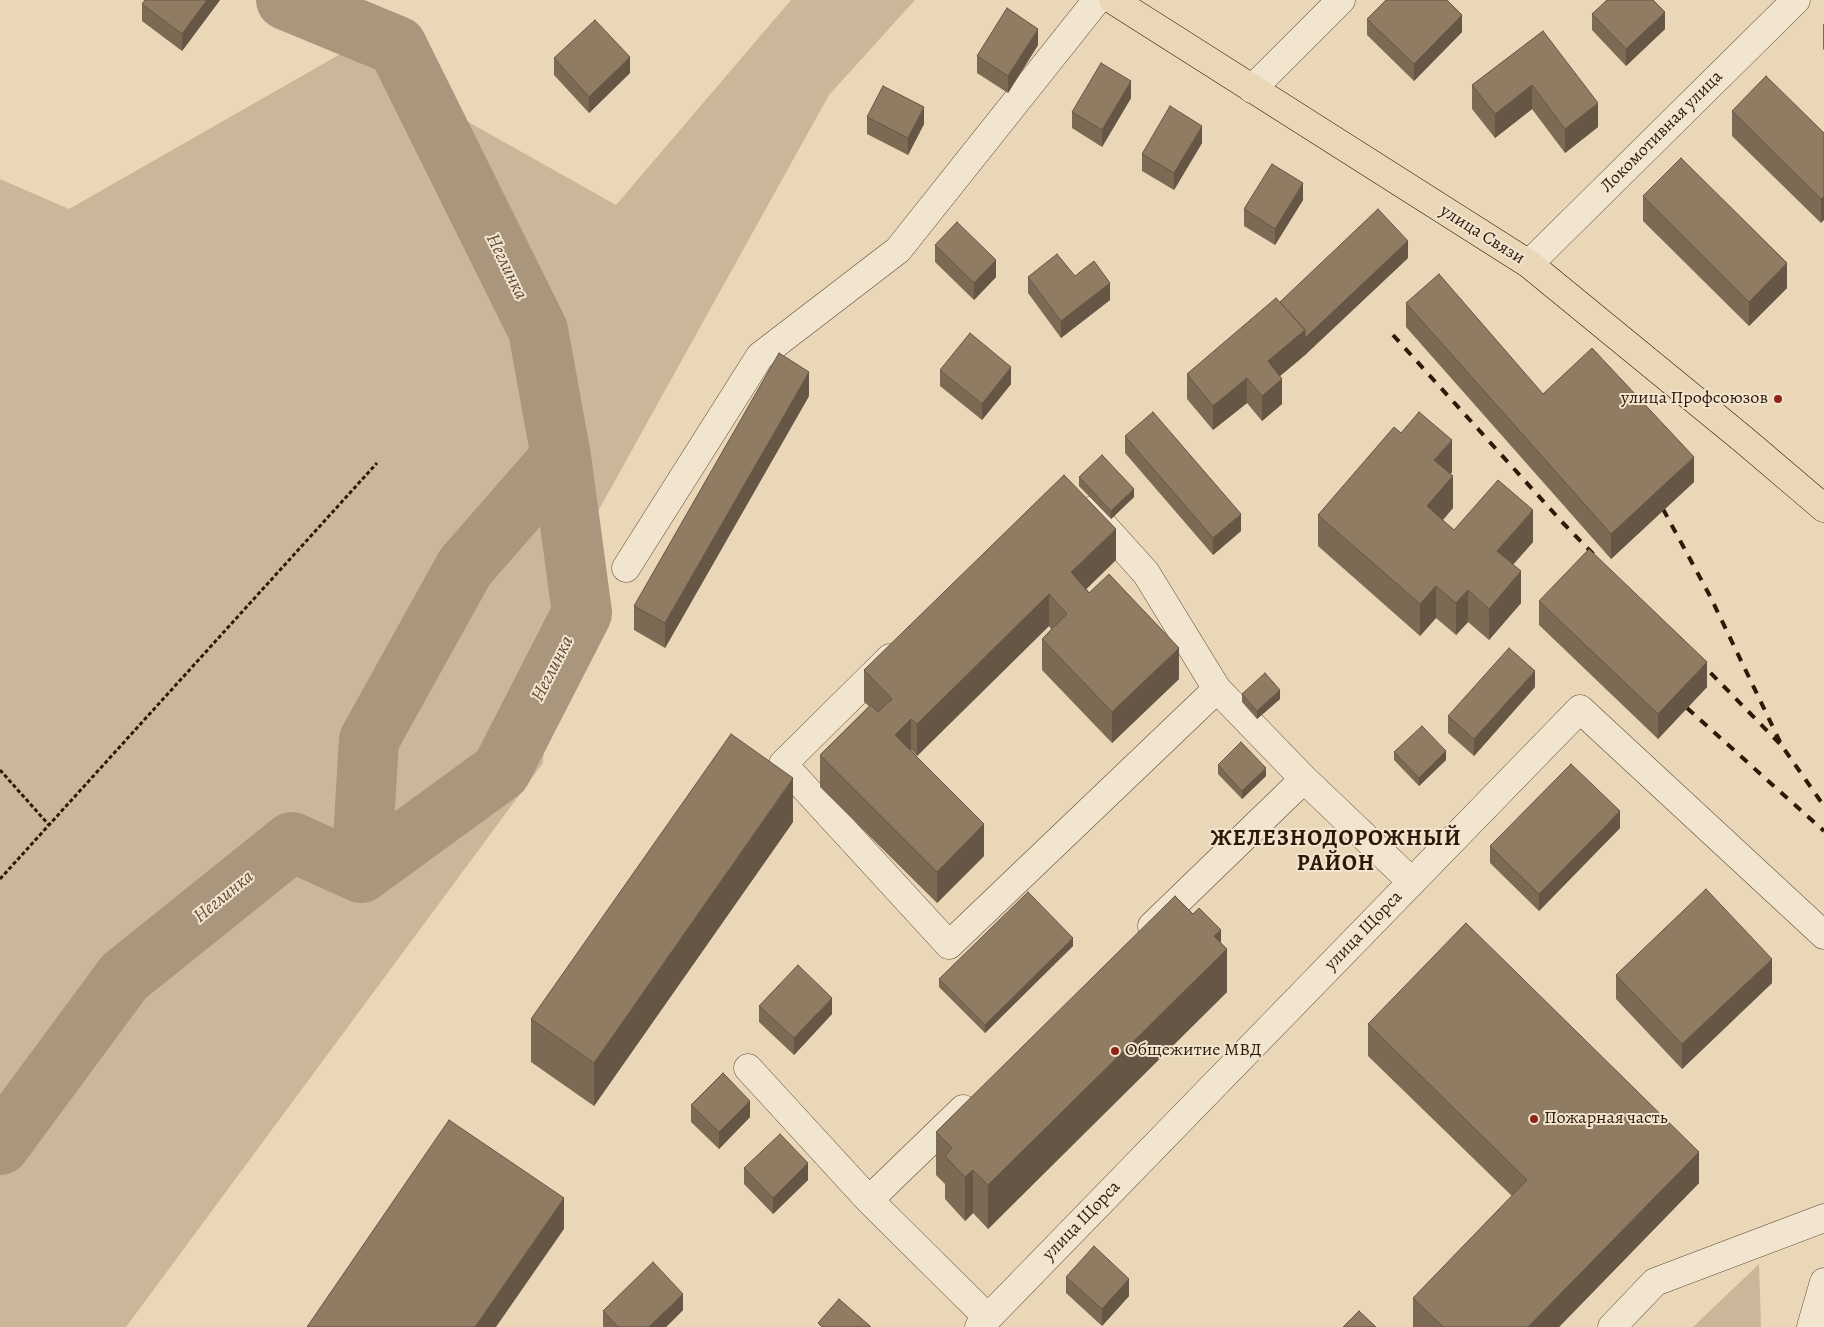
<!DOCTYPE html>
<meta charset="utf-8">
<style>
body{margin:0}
canvas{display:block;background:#ead7b7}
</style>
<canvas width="1824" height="1327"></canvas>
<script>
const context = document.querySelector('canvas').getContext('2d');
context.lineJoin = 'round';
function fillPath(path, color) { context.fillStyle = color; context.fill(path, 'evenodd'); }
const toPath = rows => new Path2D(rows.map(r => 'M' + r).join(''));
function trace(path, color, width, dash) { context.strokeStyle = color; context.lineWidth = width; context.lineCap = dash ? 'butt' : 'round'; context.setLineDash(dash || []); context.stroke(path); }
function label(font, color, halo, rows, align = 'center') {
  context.font = font + ' Alegreya,serif'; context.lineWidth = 4; context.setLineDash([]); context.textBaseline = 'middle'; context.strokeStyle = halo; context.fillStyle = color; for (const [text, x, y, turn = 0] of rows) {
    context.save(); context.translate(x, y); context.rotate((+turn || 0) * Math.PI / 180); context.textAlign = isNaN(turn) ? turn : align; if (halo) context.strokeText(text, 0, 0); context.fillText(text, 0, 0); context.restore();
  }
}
fillPath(toPath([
 [791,0,915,0,829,95,556,587,543,763,126,1327,0,1327,0,179,69,209,344,52,616,205],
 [1759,1264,1761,1327,1693,1327]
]), '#cab799');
trace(toPath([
 [361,873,369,740,465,567,561,457],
 [0,1145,124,977,292,842,361,873,501,771,582,613,561,457,538,330,397,46,286,0]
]), '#aa967c', 60);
const minor = toPath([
 [1252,89,1341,0],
 [1529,264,1796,0],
 [1090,511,1146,573,1217,689,1304,779,1412,882],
 [626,568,760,356,898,250,1097,0],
 [890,658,783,764,949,945,1217,689],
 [1152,926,1304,779],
 [748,1068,869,1200,988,1318],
 [869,1200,963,1109],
 [979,1327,1580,709,1824,935],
 [1612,1327,1655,1282,1824,1218],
 [1811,1327,1824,1282]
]);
const major = toPath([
 [1113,0,1529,264,1744,440,1824,508]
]);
trace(minor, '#5d4834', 29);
trace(major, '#2e1808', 29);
trace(toPath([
 [0,770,49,825],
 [0,879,377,463]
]), '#2e1808', 3, [4, 2.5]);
trace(minor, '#f1e5d0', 28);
trace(major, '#ead7b7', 28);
trace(toPath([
 [1393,335,1563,523,1598,559],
 [1663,509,1710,596,1782,746,1824,806],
 [1698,660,1782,746],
 [1687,708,1824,831]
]), '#2e1808', 4, [9, 9]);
fillPath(toPath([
 [145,0,220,0,182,51,142,21,142,4],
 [1592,14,1665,29,1626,66,1592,30],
 [1367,19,1462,32,1414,81,1367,35],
 [1823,24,1824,24,1824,50,1823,49],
 [1543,31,1598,127,1565,153,1532,109,1495,138,1472,109,1472,85],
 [1038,45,1008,93,977,73,977,56],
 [554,58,630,73,589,113,554,75],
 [1131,98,1102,147,1072,128,1072,112],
 [1732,111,1824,133,1821,223,1732,136],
 [867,117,924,124,908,155,867,134],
 [1202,143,1174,190,1142,171,1142,154],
 [1643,196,1787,288,1749,326,1643,221],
 [1303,200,1275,245,1244,226,1244,209],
 [935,245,996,277,974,300,935,262],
 [1408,258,1305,355,1280,376,1282,404,1262,421,1247,403,1213,430,1187,399,1187,374],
 [1075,276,1110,300,1061,338,1028,293,1028,277],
 [1406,303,1543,394,1694,482,1611,559,1406,327],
 [940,370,1011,384,982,420,940,386],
 [809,396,665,648,634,630,634,606],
 [1401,433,1452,472,1450,474,1453,508,1443,520,1454,530,1533,542,1513,565,1521,603,1489,640,1468,622,1456,635,1436,618,1420,636,1318,546,1318,515],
 [1125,436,1241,531,1213,555,1125,453],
 [1079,477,1134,497,1111,519,1079,486],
 [1116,560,1086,589,1179,679,1112,743,1042,670,1042,639,1051,629,1049,626,917,756,911,750,911,751,984,856,937,903,820,787,820,755,869,706,864,702,864,670],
 [1539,601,1707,687,1658,739,1539,625],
 [1535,687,1474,756,1448,733,1448,716],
 [1242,694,1280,699,1257,719,1242,702],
 [1394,752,1446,760,1419,786,1394,760],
 [1218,765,1266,776,1242,799,1218,774],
 [793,822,594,1106,531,1062,531,1019],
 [1620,828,1539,911,1490,863,1490,846],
 [1221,943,1227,992,988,1229,973,1213,965,1221,945,1199,945,1184,936,1175,936,1132],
 [1073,946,985,1033,939,987,939,979],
 [1616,975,1772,983,1682,1069,1616,999],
 [759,1006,832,1014,794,1055,759,1022],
 [1368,1024,1699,1183,1559,1327,1413,1327,1413,1298,1512,1196,1368,1056],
 [691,1105,750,1117,719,1149,691,1122],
 [744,1168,808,1180,773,1214,744,1184],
 [1066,1277,1129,1296,1102,1326,1066,1293],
 [683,1310,666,1327,603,1327,603,1311]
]), '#7c6a55');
fillPath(toPath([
 [207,0,220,0,182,51,182,34],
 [1665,12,1665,29,1626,66,1626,49],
 [1462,15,1462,32,1414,81,1414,64],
 [1038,29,1038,45,1008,93,1008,76],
 [630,57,630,73,589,113,589,97],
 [1131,81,1131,98,1102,147,1102,130],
 [1532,85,1532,109,1495,138,1495,114],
 [1598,103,1598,127,1565,153,1565,129],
 [924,107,924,124,908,155,908,138],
 [1202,126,1202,143,1174,190,1174,173],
 [1303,183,1303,200,1275,245,1275,229],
 [1824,196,1824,220,1821,223,1821,199],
 [1408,241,1408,258,1305,355,1268,386,1268,361],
 [996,260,996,277,974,300,974,283],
 [1787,263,1787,288,1749,326,1749,302],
 [1110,283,1110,300,1061,338,1061,321],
 [1011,367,1011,384,982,420,982,404],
 [809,372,809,396,665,648,665,623],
 [1247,378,1247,403,1213,430,1213,406],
 [1282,379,1282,404,1262,421,1262,396],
 [1452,440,1452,472,1434,492,1434,460],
 [1694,457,1694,482,1611,559,1611,534],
 [1453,476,1453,508,1427,538,1427,506],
 [1134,489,1134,497,1111,519,1111,511],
 [1533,510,1533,542,1497,582,1497,551],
 [1241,514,1241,531,1213,555,1213,538],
 [1116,529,1116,560,1071,604,1071,572],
 [1521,571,1521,603,1489,640,1489,609],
 [1436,586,1436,618,1420,636,1420,604],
 [1468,590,1468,622,1456,635,1456,603],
 [1049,594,1049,626,917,756,917,724],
 [1179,648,1179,679,1112,743,1112,712],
 [1707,662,1707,687,1658,739,1658,714],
 [1535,671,1535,687,1474,756,1474,739],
 [1280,690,1280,699,1257,719,1257,711],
 [911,719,911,750,895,767,895,735],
 [1446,751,1446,760,1419,786,1419,778],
 [1266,768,1266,776,1242,799,1242,791],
 [793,778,793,822,594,1106,594,1063],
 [1620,811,1620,828,1539,911,1539,894],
 [984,824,984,856,937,903,937,872],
 [1221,930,1221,955,1227,949,1227,992,988,1229,988,1185,1214,936],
 [1073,938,1073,946,985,1033,985,1025],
 [1772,959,1772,983,1682,1069,1682,1044],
 [832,998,832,1014,794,1055,794,1038],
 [750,1101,750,1117,719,1149,719,1132],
 [1699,1152,1699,1183,1559,1327,1528,1327],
 [808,1163,808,1180,773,1214,773,1198],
 [973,1170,973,1213,965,1221,965,1177],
 [564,1198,564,1229,496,1327,475,1327],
 [1129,1279,1129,1296,1102,1326,1102,1309],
 [683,1294,683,1310,666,1327,649,1327]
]), '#655645');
const building = toPath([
 [145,0,207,0,182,34,142,4,145,0],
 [1386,0,1447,0,1462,15,1414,64,1367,19,1386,0],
 [1607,0,1653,0,1665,12,1626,49,1592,14,1607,0],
 [1007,8,1038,29,1008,76,977,56,1007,8],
 [595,20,630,57,589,97,554,58,595,20],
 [1543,31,1598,103,1565,129,1532,85,1495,114,1472,85,1543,31],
 [1101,63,1131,81,1102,130,1072,112,1101,63],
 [1766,76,1824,133,1824,196,1821,199,1732,111,1766,76],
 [883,86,924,107,908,138,867,117,883,86],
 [1170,106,1202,126,1174,173,1142,154,1170,106],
 [1681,158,1787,263,1749,302,1643,196,1681,158],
 [1272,164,1303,183,1275,229,1244,209,1272,164],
 [1378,209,1408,241,1305,338,1305,330,1280,302,1378,209],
 [957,222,996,260,974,283,935,245,957,222],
 [1057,254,1075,276,1094,261,1110,283,1061,321,1028,277,1057,254],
 [1439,274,1543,394,1592,348,1694,457,1611,534,1406,303,1439,274],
 [1276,298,1305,330,1268,361,1282,379,1262,396,1247,378,1213,406,1187,374,1276,298],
 [970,333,1011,367,982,404,940,370,970,333],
 [779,353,809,372,665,623,634,606,779,353],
 [1153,412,1241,514,1213,538,1125,436,1153,412],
 [1419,412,1452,440,1434,460,1453,476,1427,506,1454,530,1498,480,1533,510,1497,551,1521,571,1489,609,1468,590,1456,603,1436,586,1420,604,1318,515,1394,427,1401,433,1419,412],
 [1102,455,1134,489,1111,511,1079,477,1102,455],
 [1064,475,1116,529,1071,572,1089,593,1109,574,1179,648,1112,712,1042,639,1067,614,1049,594,917,724,911,719,895,735,984,824,937,872,820,755,871,705,878,712,892,699,864,670,1064,475],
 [1589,549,1707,662,1658,714,1539,601,1589,549],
 [1509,648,1535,671,1474,739,1448,716,1509,648],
 [1265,673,1280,690,1257,711,1242,694,1265,673],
 [1422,726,1446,751,1419,778,1394,752,1422,726],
 [731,734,793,778,594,1063,531,1019,731,734],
 [1241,742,1266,768,1242,791,1218,765,1241,742],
 [1571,764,1620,811,1539,894,1490,846,1571,764],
 [1706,889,1772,959,1682,1044,1616,975,1706,889],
 [1028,892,1073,938,985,1025,939,979,1028,892],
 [1175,896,1193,914,1199,908,1221,930,1214,936,1227,949,988,1185,973,1170,965,1177,945,1156,952,1148,936,1132,1175,896],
 [1466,923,1699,1152,1528,1327,1443,1327,1413,1298,1527,1180,1368,1024,1466,923],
 [798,965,832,998,794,1038,759,1006,798,965],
 [723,1073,750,1101,719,1132,691,1105,723,1073],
 [449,1120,564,1198,475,1327,307,1327,449,1120],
 [780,1134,808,1163,773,1198,744,1168,780,1134],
 [1094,1246,1129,1279,1102,1309,1066,1277,1094,1246],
 [653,1262,683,1294,649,1327,618,1327,603,1311,653,1262],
 [839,1299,870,1326,870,1327,822,1327,818,1323,839,1299],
 [1359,1311,1376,1327,1343,1327,1359,1311]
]);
fillPath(building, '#907b63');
trace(building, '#655645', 1);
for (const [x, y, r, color] of [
 [1778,399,5,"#8f2418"],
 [1115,1051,5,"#8f2418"],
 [1534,1119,5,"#8f2418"]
]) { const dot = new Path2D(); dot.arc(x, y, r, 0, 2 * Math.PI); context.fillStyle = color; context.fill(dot); trace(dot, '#f1e5d0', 2); }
label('18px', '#2e1808', '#f1e5d0', [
 ["Локомотивная улица",1662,132,-45],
 ["улица Связи",1482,235,32],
 ["улица Щорса",1364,931,-46],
 ["улица Щорса",1082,1221,-46]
]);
label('18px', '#2e1808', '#f1e5d0', [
 ["улица Профсоюзов",1768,399,"right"],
 ["Общежитие МВД",1125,1051],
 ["Пожарная часть",1544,1119]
], 'left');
label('italic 19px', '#604a36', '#f1e5d0', [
 ["Неглинка",506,267,64],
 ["Неглинка",553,669,-63],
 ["Неглинка",224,897,-39]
]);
context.letterSpacing = '1px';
label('bold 22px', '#2e1808', '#f1e5d0', [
 ["ЖЕЛЕЗНОДОРОЖНЫЙ",1336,840],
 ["РАЙОН",1336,865]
]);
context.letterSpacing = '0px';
</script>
